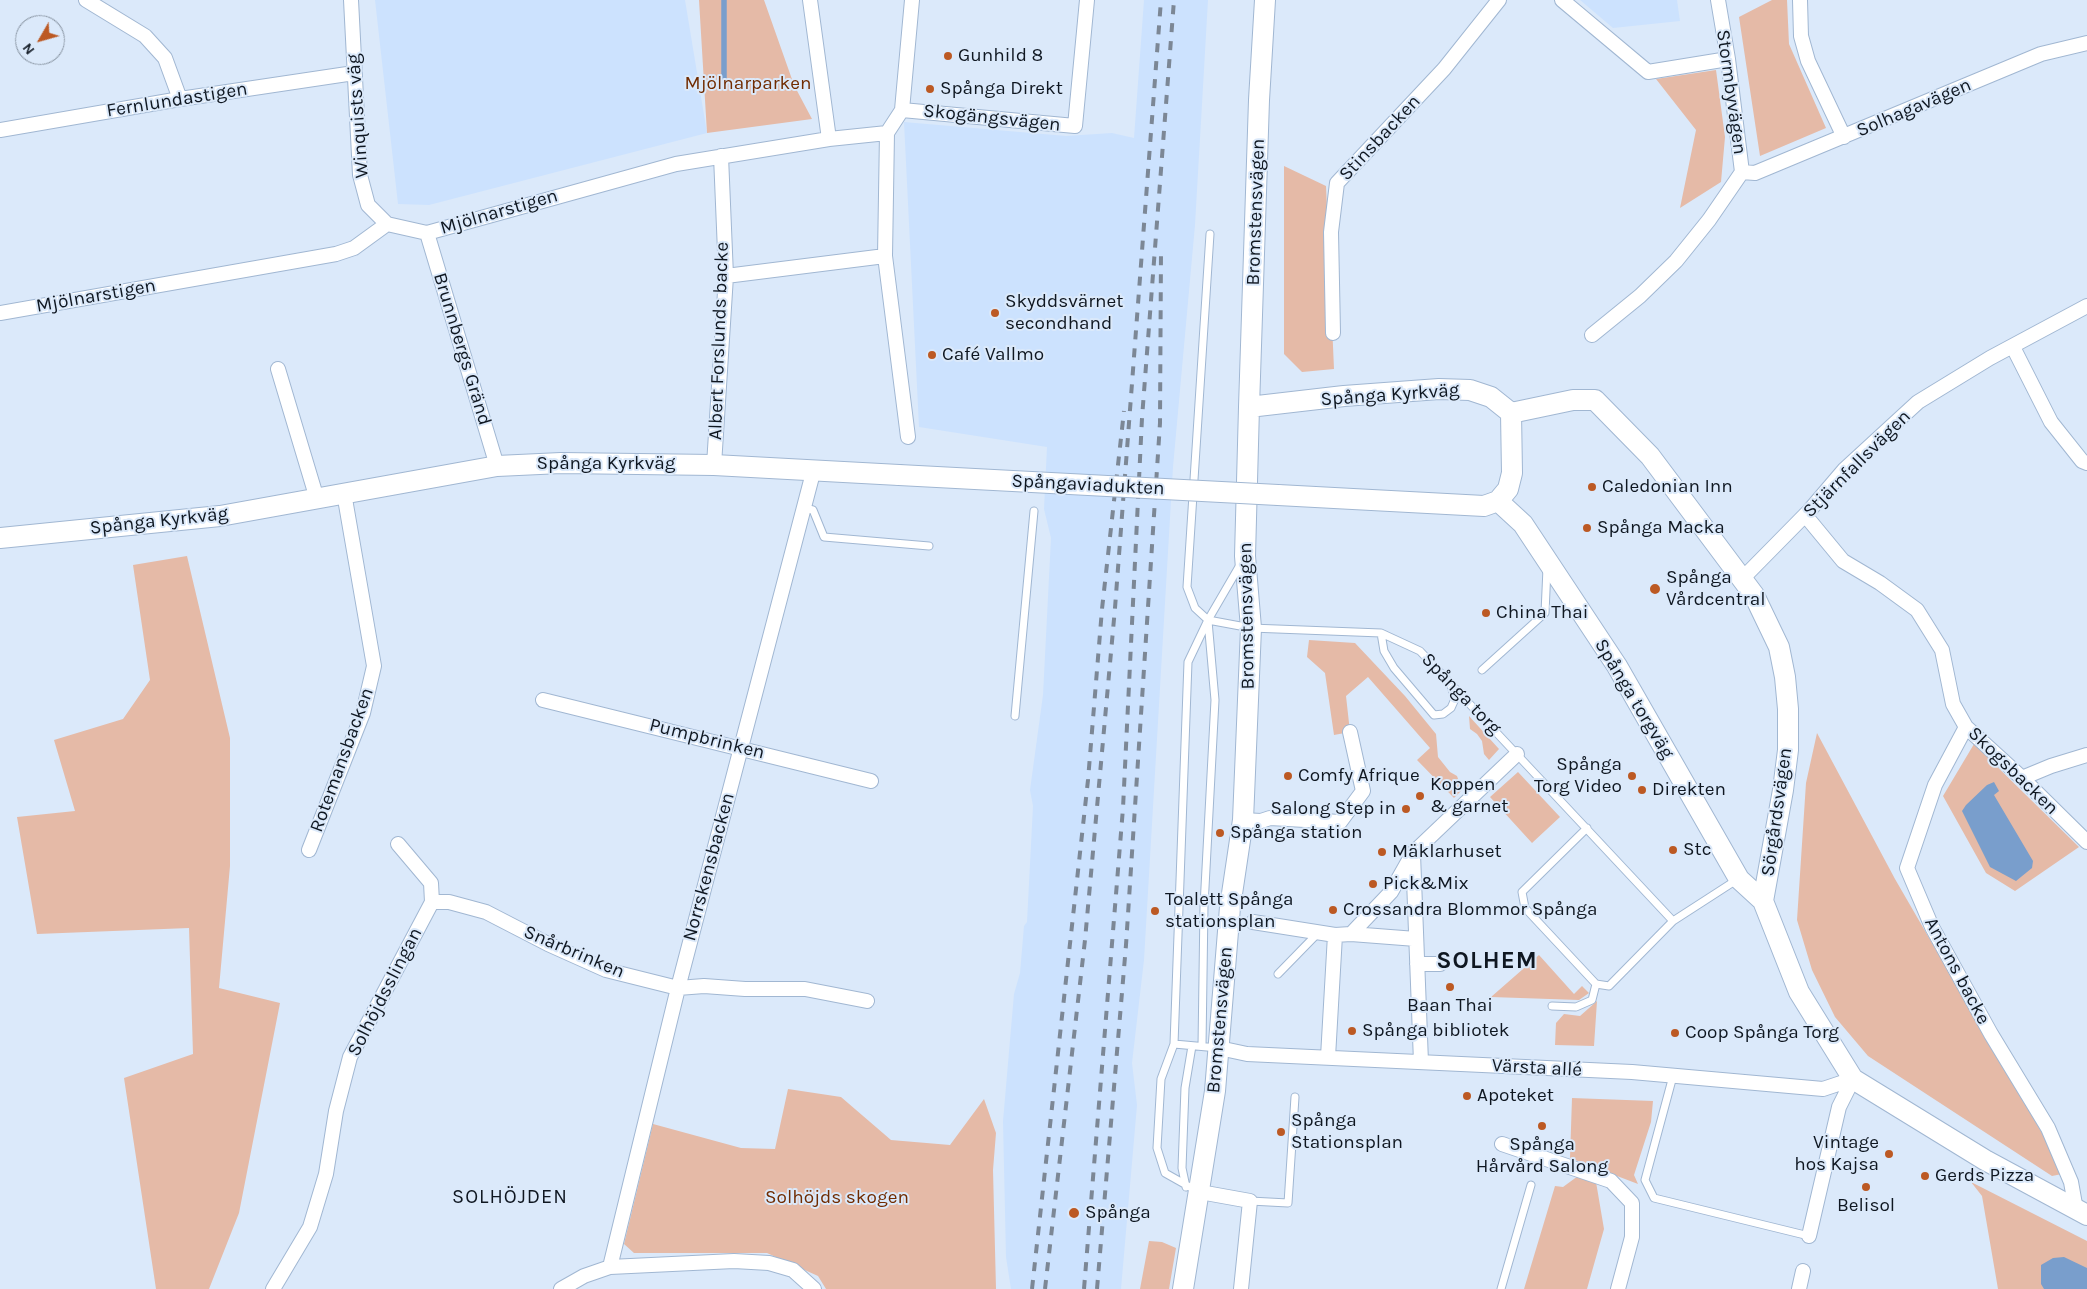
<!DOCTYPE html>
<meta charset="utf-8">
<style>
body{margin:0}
#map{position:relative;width:2087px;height:1289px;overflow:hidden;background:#dbe9fa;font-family:Karla,sans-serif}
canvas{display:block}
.north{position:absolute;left:15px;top:15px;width:50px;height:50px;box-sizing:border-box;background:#dbe9fa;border:1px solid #8995a3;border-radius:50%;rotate:232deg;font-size:14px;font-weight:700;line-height:20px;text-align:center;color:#0f1721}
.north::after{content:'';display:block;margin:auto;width:18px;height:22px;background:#bc5923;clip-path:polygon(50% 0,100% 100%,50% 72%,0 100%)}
</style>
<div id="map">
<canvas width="2087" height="1289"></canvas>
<div class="north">N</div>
</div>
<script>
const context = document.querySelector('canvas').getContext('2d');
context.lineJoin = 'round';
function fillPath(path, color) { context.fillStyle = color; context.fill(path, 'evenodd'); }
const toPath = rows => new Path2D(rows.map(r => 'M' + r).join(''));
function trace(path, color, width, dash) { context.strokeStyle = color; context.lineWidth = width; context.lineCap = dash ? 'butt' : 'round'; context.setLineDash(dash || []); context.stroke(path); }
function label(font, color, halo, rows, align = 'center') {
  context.font = font + ' Karla,sans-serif'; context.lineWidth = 4; context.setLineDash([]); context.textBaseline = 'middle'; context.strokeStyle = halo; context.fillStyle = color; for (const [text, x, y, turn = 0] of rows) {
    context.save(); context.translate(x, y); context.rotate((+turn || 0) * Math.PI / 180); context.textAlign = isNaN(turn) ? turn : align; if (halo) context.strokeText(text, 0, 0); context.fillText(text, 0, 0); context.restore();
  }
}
fillPath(toPath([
 [375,0,685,0,707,133,429,205,398,204],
 [1144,0,1208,0,1195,225,1173,467,1144,960,1132,1063,1137,1105,1121,1289,1011,1289,1006,1257,1003,1121,1014,994,1020,973,1024,926,1027,922,1033,806,1030,790,1043,695,1051,538,1044,509,1047,447,919,427,904,122,1066,136,1112,133,1134,138],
 [1580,0,1677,0,1680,21,1613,28]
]), '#cce2fe');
fillPath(toPath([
 [699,0,764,0,794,85,812,119,707,133],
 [1772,0,1787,0,1789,44,1826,128,1760,156,1739,17],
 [1716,70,1725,137,1721,182,1680,208,1696,130,1656,79],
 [1284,166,1326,186,1334,369,1302,372,1284,354],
 [187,556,230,738,230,866,219,988,280,1003,239,1213,209,1289,156,1289,124,1078,193,1054,189,928,37,934,17,817,75,811,54,740,123,719,150,680,133,565],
 [1309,640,1355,643,1405,696,1436,734,1438,757,1450,772,1457,776,1462,790,1454,798,1417,760,1430,748,1368,677,1346,696,1350,732,1334,735,1325,673,1307,657],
 [1469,716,1499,749,1489,760,1484,754,1482,741,1477,734,1470,729],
 [1817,733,1895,879,2042,1133,2062,1174,2052,1176,1868,1056,1835,1017,1812,970,1797,920,1806,783],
 [1974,744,2079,847,2015,891,1986,873,1943,796],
 [1518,772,1560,817,1532,843,1490,797],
 [1539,955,1574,994,1582,986,1589,993,1579,1000,1491,997],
 [1597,1001,1594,1046,1555,1045,1556,1023,1564,1014,1580,1016],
 [788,1089,841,1097,891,1140,950,1145,984,1099,996,1133,993,1170,996,1289,826,1289,818,1276,767,1253,634,1253,624,1244,653,1124,741,1148,775,1149],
 [1572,1098,1653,1101,1651,1122,1634,1175,1638,1184,1570,1158],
 [1578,1176,1596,1182,1604,1229,1587,1289,1524,1289,1555,1186,1563,1187],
 [1971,1182,2087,1241,2087,1289,1998,1289,1982,1196],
 [1149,1241,1162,1242,1176,1248,1169,1289,1140,1289]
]), '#e5baa7');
fillPath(toPath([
 [1994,782,1999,791,1994,795,2033,861,2032,868,2016,881,1990,867,1962,811,1966,805,1987,785],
 [2064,1257,2087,1268,2087,1289,2044,1289,2041,1284,2041,1265,2053,1258]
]), '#799ecc');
trace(toPath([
 [724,78,724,0]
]), '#799ecc', 5.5);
const lane = toPath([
 [1210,234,1187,587,1195,608,1208,620,1251,628,1381,633,1420,651,1673,921],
 [804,508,813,510,824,537,929,546],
 [1381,633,1384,651,1394,668,1434,715,1443,714,1451,708,1455,699,1451,686],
 [1482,670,1545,613,1547,568],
 [1015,716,1034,511],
 [1587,828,1522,892,1525,908,1596,984,1609,986,1673,921,1738,879],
 [1278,974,1319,932],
 [1552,1006,1576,1007,1592,1000,1596,984],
 [1174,1044,1218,1048],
 [1202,1046,1204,906,1215,700,1208,621],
 [1673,1076,1645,1180,1654,1198,1809,1236],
 [1186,1187,1182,1168,1185,1088,1192,1046],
 [1197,1191,1165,1173,1157,1148,1161,1079,1174,1044,1188,662,1208,620,1240,565],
 [1250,1201,1288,1203,1295,1097],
 [1501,1289,1531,1185]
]);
const street = toPath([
 [86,0,145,36,165,58,180,99],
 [351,0,360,175,368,205,387,224],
 [810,0,829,139],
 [1562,0,1648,72,1728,59],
 [1800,0,1801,36,1808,61,1844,137],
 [902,110,1075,126,1087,0],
 [0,130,180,99,354,73],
 [1742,172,1755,173,2041,54,2087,43],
 [427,233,497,466],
 [726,276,885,256],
 [0,313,336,254,354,248,387,224,427,233,676,164,829,139,887,133],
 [1333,333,1331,232,1337,183,1444,69,1499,0],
 [1592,335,1640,296,1676,261,1709,220,1742,172,1728,59,1718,0],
 [2013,347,2051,422,2082,461,2087,463],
 [278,369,317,499],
 [908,437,885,256,887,133,902,110,912,0],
 [714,465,726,276,721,156],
 [1805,515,1843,561,1880,583,1917,610,1942,650,1953,704,1966,727,2022,778,2087,842],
 [1743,578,1809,511,1844,470,1918,402,1990,358,2087,306],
 [543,700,871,781],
 [1966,727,1935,785,1907,868,1932,927,1991,1034,2048,1128,2071,1182,2076,1210],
 [2022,778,2051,766,2087,755],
 [1243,820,1261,821,1270,818,1340,822,1363,791,1350,732],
 [309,850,363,713,374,666,344,493],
 [1413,854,1421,1062],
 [432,902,449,902,486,912,548,944,606,970,678,988,704,986,745,989,805,989,867,1001],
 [1253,922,1335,935,1351,934,1391,892,1413,853,1517,754],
 [1351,934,1416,939],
 [1417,964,1440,964],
 [1219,1048,1247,1054,1632,1072,1823,1089,1853,1079],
 [1328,1057,1335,935],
 [1502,1144,1611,1181,1632,1203,1632,1237,1618,1289],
 [1200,1192,1250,1201,1241,1289],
 [1809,1236,1839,1107,1853,1079],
 [610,1267,734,1261,769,1263,793,1270,814,1289],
 [273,1289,310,1227,326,1174,336,1111,350,1057,432,902,431,883,398,844],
 [561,1289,584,1276,610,1267,678,988,814,469],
 [1799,1289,1803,1271]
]);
const secondary = toPath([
 [1249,407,1344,396,1439,389,1470,390,1491,397,1511,413,1512,473,1508,489,1498,501,1484,506,1278,495],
 [1511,413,1573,400,1595,400,1650,456,1754,595,1779,647,1785,677,1788,709,1788,750,1783,790,1763,901,1799,992,1853,1079,1985,1160,2087,1215],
 [1498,501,1523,524,1617,666,1739,879,1763,901],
 [0,538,220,516,497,466,561,463,714,465,899,475],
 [1183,1289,1215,1091,1230,907,1243,820,1251,628,1245,556,1249,407,1259,100,1265,0]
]);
trace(lane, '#a1b7d2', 9);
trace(street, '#a1b7d2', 16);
trace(secondary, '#a1b7d2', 22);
trace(lane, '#fff', 7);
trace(street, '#fff', 14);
trace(secondary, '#fff', 20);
trace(toPath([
 [1032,1289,1088,780,1102,609,1124,411],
 [1045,1289,1085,940,1115,608,1161,0],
 [1084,1289,1123,808,1142,418,1174,0],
 [1097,1289,1126,945,1160,423,1161,251]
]), '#7c8795', 4, [9, 9]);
const secondaryBridge = toPath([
 [899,475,1278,495]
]);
trace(secondaryBridge, '#a1b7d2', 22, []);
trace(secondaryBridge, '#fff', 20);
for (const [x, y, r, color] of [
 [948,56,5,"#bc5923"],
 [930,89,5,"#bc5923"],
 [995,313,5,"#bc5923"],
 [932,355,5,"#bc5923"],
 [1592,487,5,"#bc5923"],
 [1587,528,5,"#bc5923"],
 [1655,589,6,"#bc5923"],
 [1486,613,5,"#bc5923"],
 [1288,776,5,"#bc5923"],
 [1632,776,5,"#bc5923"],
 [1642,790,5,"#bc5923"],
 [1420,796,5,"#bc5923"],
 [1406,809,5,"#bc5923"],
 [1220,833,5,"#bc5923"],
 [1673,850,5,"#bc5923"],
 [1382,852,5,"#bc5923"],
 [1373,884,5,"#bc5923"],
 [1333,910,5,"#bc5923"],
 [1155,911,5,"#bc5923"],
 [1450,987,5,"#bc5923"],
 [1352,1031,5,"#bc5923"],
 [1675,1033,5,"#bc5923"],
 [1467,1096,5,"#bc5923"],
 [1542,1126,5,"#bc5923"],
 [1281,1132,5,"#bc5923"],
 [1889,1154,5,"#bc5923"],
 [1925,1176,5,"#bc5923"],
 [1866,1187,5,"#bc5923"],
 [1074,1213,6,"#bc5923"]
]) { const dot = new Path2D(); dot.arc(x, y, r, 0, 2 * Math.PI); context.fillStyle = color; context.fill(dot); trace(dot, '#dbe9fa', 2); }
label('19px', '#0f1721', '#dbe9fa', [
 ["Gunhild 8",958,56],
 ["Spånga Direkt",940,89],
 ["Skyddsvärnet",1005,302],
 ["secondhand",1005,324],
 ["Café Vallmo",942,355],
 ["Caledonian Inn",1602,487],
 ["Spånga Macka",1597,528],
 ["Spånga",1666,578],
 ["Vårdcentral",1666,600],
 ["China Thai",1496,613],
 ["Spånga",1622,765,"right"],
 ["Torg Video",1622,787,"right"],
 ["Comfy Afrique",1298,776],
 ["Koppen",1430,785],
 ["& garnet",1430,807],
 ["Direkten",1652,790],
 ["Salong Step in",1396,809,"right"],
 ["Spånga station",1230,833],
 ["Stc",1683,850],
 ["Mäklarhuset",1392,852],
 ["Pick&Mix",1383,884],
 ["Toalett Spånga",1165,900],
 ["stationsplan",1165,922],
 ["Crossandra Blommor Spånga",1343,910],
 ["Baan Thai",1450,1006,"center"],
 ["Spånga bibliotek",1362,1031],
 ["Coop Spånga Torg",1685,1033],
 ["Apoteket",1477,1096],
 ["Spånga",1291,1121],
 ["Stationsplan",1291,1143],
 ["Vintage",1879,1143,"right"],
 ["hos Kajsa",1879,1165,"right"],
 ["Spånga",1542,1145,"center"],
 ["Hårvård Salong",1542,1167,"center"],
 ["Gerds Pizza",1935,1176],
 ["Belisol",1866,1206,"center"],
 ["Spånga",1085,1213]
], 'left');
label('19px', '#702b00', '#dbe9fa', [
 ["Mjölnarparken",748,84],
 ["Solhöjds skogen",837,1198]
]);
label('19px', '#0f1721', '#dbe9fa', [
 ["Stormbyvägen",1731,92,82],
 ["Fernlundastigen",177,100,-9],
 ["Solhagavägen",1914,108,-23],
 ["Winquists väg",358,116,-94],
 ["Skogängsvägen",992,118,6],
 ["Stinsbacken",1380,138,-47],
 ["Mjölnarstigen",499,212,-16],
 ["Bromstensvägen",1256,212,-88],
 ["Mjölnarstigen",96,296,-10],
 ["Albert Forslunds backe",719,341,-88],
 ["Brunnbergs Gränd",462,349,73],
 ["Spånga Kyrkväg",1390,395,-4],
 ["Spånga Kyrkväg",606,464],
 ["Stjärnfallsvägen",1857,464,-45],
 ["Spångaviadukten",1088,485,3],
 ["Spånga Kyrkväg",159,521,-6],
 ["Bromstensvägen",1247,616,-91],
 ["Spånga torg",1461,694,46],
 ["Spånga torgväg",1634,699,59],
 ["Pumpbrinken",707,739,14],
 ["Rotemansbacken",342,760,-70],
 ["Skogsbacken",2013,771,44],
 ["Sörgårdsvägen",1777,812,-82],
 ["Norrskensbacken",709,867,-75],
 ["Snårbrinken",574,952,23],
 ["Antons backe",1957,971,62],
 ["Solhöjdsslingan",385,992,-63],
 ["Bromstensvägen",1220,1020,-85],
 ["Värsta allé",1537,1068,3]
]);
context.letterSpacing = '1px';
label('20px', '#0f1721', '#dbe9fa', [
 ["SOLHÖJDEN",510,1197]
]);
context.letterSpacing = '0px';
context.letterSpacing = '1px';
label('bold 24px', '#0f1721', '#dbe9fa', [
 ["SOLHEM",1487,961]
]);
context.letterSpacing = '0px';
</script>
